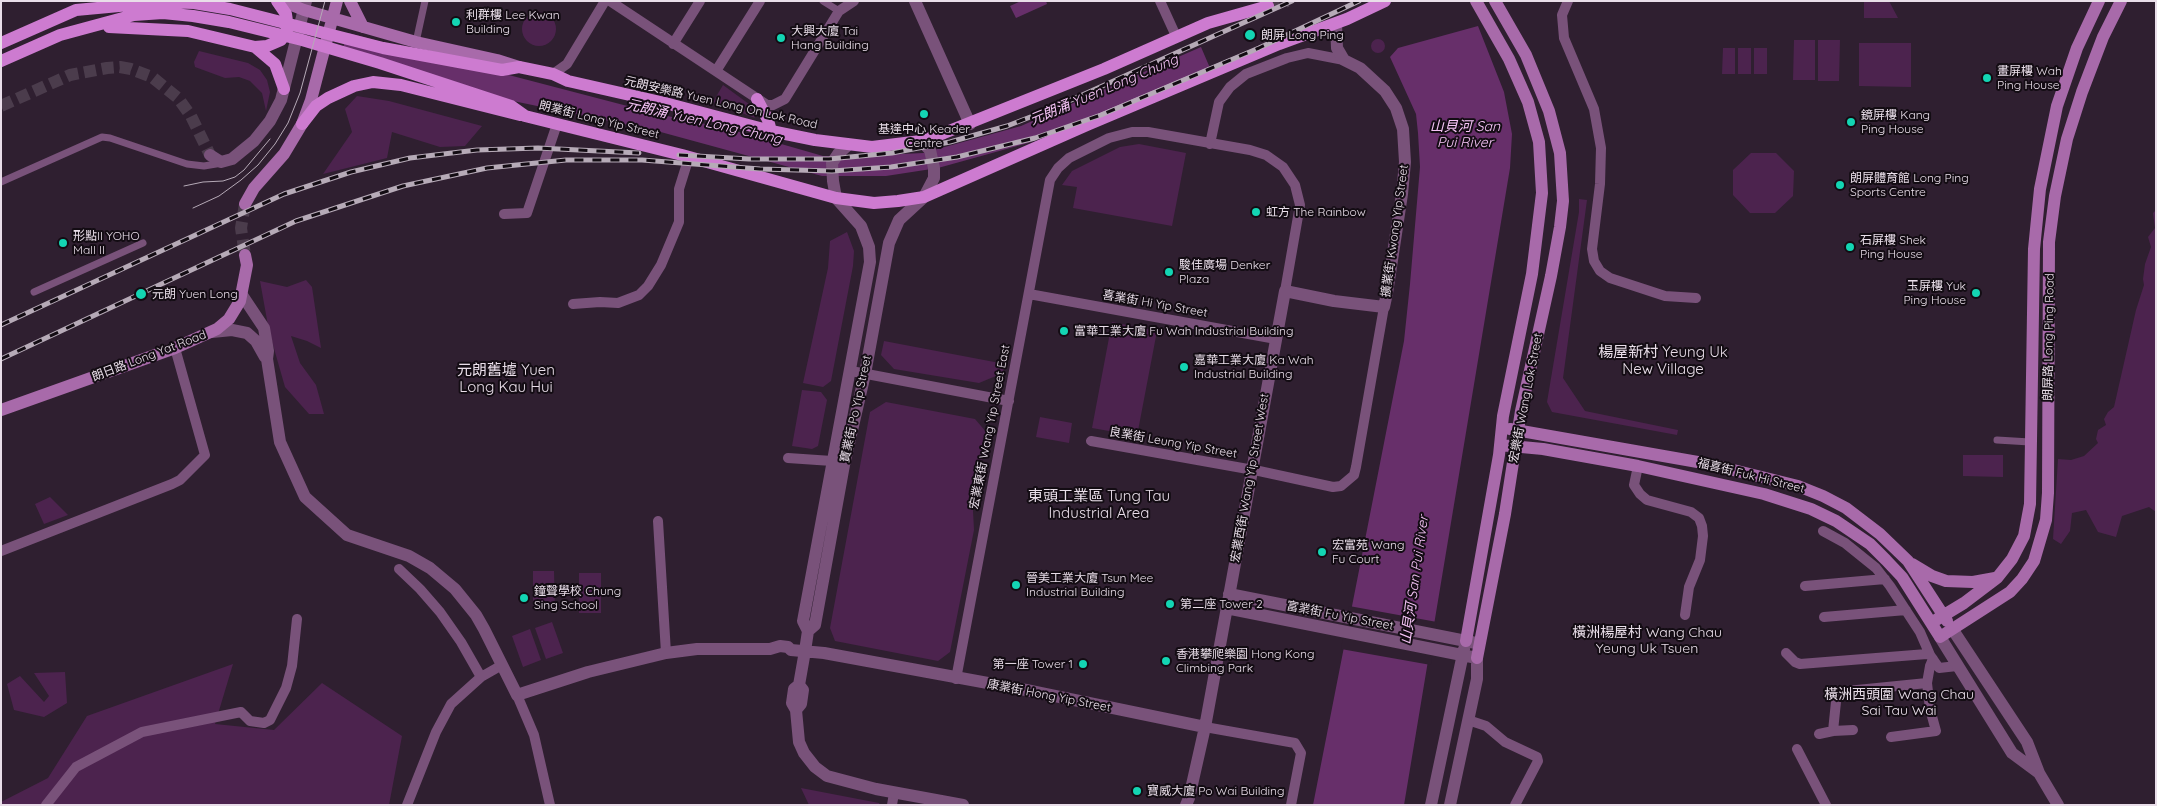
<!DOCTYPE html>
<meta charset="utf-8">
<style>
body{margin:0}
#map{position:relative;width:2157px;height:806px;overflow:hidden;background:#2f1f30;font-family:Quicksand,sans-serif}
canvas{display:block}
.frame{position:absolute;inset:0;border:2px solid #e9dee9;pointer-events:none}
</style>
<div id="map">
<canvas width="2157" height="806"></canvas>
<div class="frame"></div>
</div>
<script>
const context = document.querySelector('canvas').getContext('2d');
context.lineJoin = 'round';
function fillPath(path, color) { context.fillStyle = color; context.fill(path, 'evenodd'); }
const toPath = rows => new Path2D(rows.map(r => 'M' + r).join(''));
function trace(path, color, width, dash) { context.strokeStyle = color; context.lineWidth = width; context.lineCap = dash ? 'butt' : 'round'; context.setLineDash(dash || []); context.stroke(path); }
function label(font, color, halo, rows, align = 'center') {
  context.font = font + ' Quicksand,"Noto Sans TC",sans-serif'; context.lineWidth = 4; context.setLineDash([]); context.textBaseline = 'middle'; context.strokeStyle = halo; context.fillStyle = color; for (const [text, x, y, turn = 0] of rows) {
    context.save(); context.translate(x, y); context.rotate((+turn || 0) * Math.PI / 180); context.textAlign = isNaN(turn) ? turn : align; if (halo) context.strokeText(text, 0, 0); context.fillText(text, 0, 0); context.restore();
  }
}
fillPath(toPath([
 [1864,1,1889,1,1898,18,1864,18],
 '522 29a17 17 0 1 1 34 0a17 17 0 1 1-34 0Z',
 '1371 46a7 7 0 1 1 14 0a7 7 0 1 1-14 0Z',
 [1794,40,1815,40,1815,80,1793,80],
 [1818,40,1840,40,1839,81,1818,81],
 [1859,43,1911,43,1911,87,1859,86],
 [1723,48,1735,48,1735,74,1722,74],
 [1738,48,1751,48,1751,74,1738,74],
 [1754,48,1767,48,1767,74,1754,74],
 [199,51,248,63,260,70,267,80,270,92,266,111,262,93,250,81,239,77,225,78,195,67,194,62],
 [723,85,749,104,755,118,713,102],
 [357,96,389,101,482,126,465,146,440,147,392,132,387,158,323,174,352,132,345,109],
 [1139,144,1186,153,1172,226,1073,208,1077,187,1062,185,1072,171,1120,147],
 [1751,153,1776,153,1794,171,1793,196,1775,213,1750,213,1733,195,1733,170],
 [1579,199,1587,200,1563,378,1585,411,1678,430,1677,435,1552,412,1547,402,1579,212],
 [2156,210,2156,512,2149,507,2122,516,2116,537,2098,532,2086,510,2072,513,2070,531,2061,544,2053,539,2058,459,2071,460,2084,456,2098,443,2096,439,2098,430,2106,425,2104,419,2108,412,2114,407,2136,310,2144,285,2143,279,2145,264,2151,247,2148,237,2155,228,2153,213],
 [847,232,854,251,853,266,831,381,823,387,803,383,828,268,830,241],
 [306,280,312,287,321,348,307,341,291,336,300,363,316,385,324,414,309,414,285,387,269,331,260,281,287,287],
 [1112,322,1157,331,1137,436,1092,428],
 [884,341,1005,364,1003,373,979,383,894,369,881,355],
 [802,390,821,392,827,400,818,446,812,449,792,446],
 [886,402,975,419,987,433,973,511,974,530,950,652,938,661,835,641,830,628,870,412],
 [1040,417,1072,423,1069,443,1036,437],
 [1963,455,2003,455,2003,477,1963,476],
 [50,497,68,515,44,524,35,504],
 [533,571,554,571,555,610,533,610],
 [579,573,601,573,601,613,579,613],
 [552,622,563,653,546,659,535,628],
 [530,629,541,660,523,667,512,636],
 [233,664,215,724,274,730,322,683,402,736,389,805,1,805,1,802,48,778,87,716],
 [65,672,67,703,44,717,14,710,7,684,20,676,44,702,49,696,34,673],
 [801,788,879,803,880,805,809,805]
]), '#4c234e');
fillPath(toPath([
 [1021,1,1046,1,1047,4,1016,18,1010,6],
 [1478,26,1504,92,1512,134,1510,168,1404,805,1313,805,1404,341,1410,284,1420,167,1418,133,1416,114,1390,57,1398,48],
 [348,33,658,114,729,129,823,156,859,156,923,153,1021,126,1201,47,1210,68,1168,87,1028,143,938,168,886,176,822,176,657,131,494,97,341,53]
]), '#672f6a');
fillPath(toPath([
 [1349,606,1437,622,1431,665,1341,649]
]), '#2f1f30');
trace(toPath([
 [1,106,70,75,107,68,120,67,131,69,152,77,178,98,191,116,210,155]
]), '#4b3c4c', 12, [12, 6]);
trace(toPath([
 [245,204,241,228,245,255]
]), '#4b3c4c', 12, [12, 6]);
trace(toPath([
 [1268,6,1288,1]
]), '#4b3c4c', 12, [12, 6]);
trace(toPath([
 [823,1,839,11],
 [416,42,425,1],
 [1,182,102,137,110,138,187,164,204,166,222,163],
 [34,292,143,243],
 [1997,440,2030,442]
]), '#79527a', 7);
trace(toPath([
 [610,1,767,105,773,105,785,99,839,11,854,1],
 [1160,1,1176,36],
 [1568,1,1562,15,1564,38,1594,109,1601,148,1600,184,1592,249,1594,261,1600,271,1610,278,1665,296,1696,298],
 [673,44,700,1],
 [716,71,760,1],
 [553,74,567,64,605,1],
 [1210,144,1219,102,1230,87,1246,74,1287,58,1308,53,1344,60],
 [504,214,527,213,557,124],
 [1029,294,1276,339],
 [573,304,600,302,618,303,639,295,648,286,661,265,679,222,679,189,689,157],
 [851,371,1009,401],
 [1091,441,1259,471,1333,487,1341,486,1354,475,1356,467,1384,307],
 [788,458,832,461],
 [1638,466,1634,485,1640,494,1647,500,1691,512,1699,518,1702,526,1703,536,1700,560,1689,587,1685,615],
 [658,521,666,653],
 [1823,531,1845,543,1876,568,1890,586,1920,632,1930,655,1939,668,1957,666],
 [1,551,172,484,180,480,205,455,175,348],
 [399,569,420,589,440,612,461,642,481,677],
 [1805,586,1885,579],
 [1824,617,1906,610],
 [1786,653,1795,662,1800,664,1927,654,1930,655],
 [956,679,1050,180,1058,168,1069,158,1109,138,1132,132,1148,132,1250,150,1266,155,1283,167,1295,185,1300,205,1285,291],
 [517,695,534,735,550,805],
 [1468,720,1486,726,1505,742,1537,757,1538,761,1515,805],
 [1205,727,1295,743,1301,753,1291,805],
 [1833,731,1837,692,1927,683],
 [1819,734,1833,731,1853,730],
 [1891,737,1936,731,1930,709,1927,683,1930,666,1933,659],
 [1797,749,1826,805],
 [46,805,76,767,142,732,241,712,250,721,264,723,270,720,286,688,292,666,297,619],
 [407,805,436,732,451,704,481,677,502,665],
 [892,805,894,793]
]), '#79527a', 10);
trace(toPath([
 [915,1,970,124],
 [848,145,838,154,832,163,833,181,836,198,861,226,869,247,870,262,803,621,808,631,805,651,799,685,794,689,792,703,796,710,799,742,804,753,815,767,827,776,876,789,963,805],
 [210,155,221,162,232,159,254,141,270,121,281,100,306,1],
 [242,295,264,328,268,351,267,359,280,442,305,497,347,535,409,556,430,568,455,589,476,615,484,629,517,695,588,672,666,653,697,649,770,649,780,646,788,647,791,650,824,653,1026,690,1205,727],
 [212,332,232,330,247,333,256,341,265,357],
 [1229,594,1476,643],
 [1226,608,1477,658,1477,679,1450,805],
 [1953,630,2027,742,2039,773,2058,805],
 [808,631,815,625,844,465,865,374,889,243,899,220,924,197,934,178,934,168,930,150,921,141],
 [1940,637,2012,753,2039,773],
 [796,710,801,704,803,690,799,685],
 [1186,805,1189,798,1205,727,1285,291,1334,301,1384,307,1387,293,1402,194,1405,162,1403,129,1396,108,1385,91,1360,68,1344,60,1337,48,1336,24],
 [1431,805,1464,649]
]), '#79527a', 12);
trace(toPath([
 [281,1,304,10,416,42,497,60,519,67],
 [350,1,363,27],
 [245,204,254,188,284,154,302,124,311,100,337,1],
 [1,410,175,348,217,329,229,319,240,301,247,265,245,255],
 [1510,429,1709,464,1798,486,1823,496,1846,508,1880,534,1908,561,1947,621],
 [1500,445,1543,449,1638,466,1764,494,1811,509,1836,521,1870,544,1886,560,1902,577,1940,637,2010,592,2022,579,2034,561,2046,520,2048,493,2049,242,2055,196,2067,139,2082,92,2103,37,2121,1],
 [1912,564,1932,576,1946,581,1973,582,1995,578],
 [1931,623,1964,603,1997,578,2012,559,2024,536,2030,504,2034,249,2040,189,2057,106,2077,48,2099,1],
 [1466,641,1499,455,1503,416,1532,274,1542,193,1539,142,1528,102,1509,59,1476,1],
 [1477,658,1505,514,1521,411,1551,276,1560,227,1563,201,1560,153,1549,111,1526,55,1495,1]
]), '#a86aaa', 12);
trace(toPath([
 [109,27,188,31,255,47,267,46,281,40,288,28,286,14,277,1],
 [1,43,76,10,162,2,194,3,230,9,383,48,502,70,519,67,553,74,568,81,665,103,771,131,815,140,872,147,921,141,944,133,1104,69,1208,23,1268,6],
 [255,47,275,64,284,89],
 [1,61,60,35,134,15,163,13,193,16,229,22,302,40,380,63,511,106,525,116,682,155,836,198,874,203,898,201,924,197,1087,125,1279,44,1347,19,1385,1],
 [757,99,768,120,771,131],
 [302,124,316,106,328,98,354,86,373,82,401,85,520,115]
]), '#cd7bd0', 12);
trace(toPath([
 [184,186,203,182,223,181,235,177,244,170,270,139],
 [193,208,219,196,241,180,258,165,275,144,288,123,300,93,325,1]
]), '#b6aab7', 1);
const rail = toPath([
 [679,155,749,159,829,159,892,153,950,142,1007,126,1051,109,1292,1],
 [1,325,284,194,351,172,410,158,477,150,538,148,639,153],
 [1,359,296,221,403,186,487,168,566,160,642,160,760,169,832,171,891,167,957,157,1035,138,1101,115,1259,48,1359,1]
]);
trace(rail, '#b6aab7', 5);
trace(rail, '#130c13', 3, [9]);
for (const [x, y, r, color] of [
 [456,22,5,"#13d5b3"],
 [1250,35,6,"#13d5b3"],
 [781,38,5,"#13d5b3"],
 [1987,78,5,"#13d5b3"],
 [924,114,5,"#13d5b3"],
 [1851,122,5,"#13d5b3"],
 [1840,185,5,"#13d5b3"],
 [1256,212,5,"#13d5b3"],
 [63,243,5,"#13d5b3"],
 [1850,247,5,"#13d5b3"],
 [1169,272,5,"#13d5b3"],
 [1976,293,5,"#13d5b3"],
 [141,294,6,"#13d5b3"],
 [1064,331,5,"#13d5b3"],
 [1184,367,5,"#13d5b3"],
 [1322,552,5,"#13d5b3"],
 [1016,585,5,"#13d5b3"],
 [524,598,5,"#13d5b3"],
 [1170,604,5,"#13d5b3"],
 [1166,661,5,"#13d5b3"],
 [1083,664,5,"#13d5b3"],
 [1137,791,5,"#13d5b3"]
]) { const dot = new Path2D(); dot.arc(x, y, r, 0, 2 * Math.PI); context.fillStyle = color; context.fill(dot); trace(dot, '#130c13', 2); }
label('12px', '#e9dee9', '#130c13', [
 ["利群樓 Lee Kwan",466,15],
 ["Building",466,29],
 ["大興大廈 Tai",791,31],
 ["Hang Building",791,45],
 ["朗屏 Long Ping",1261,35],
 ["畫屏樓 Wah",1997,71],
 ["Ping House",1997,85],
 ["鏡屏樓 Kang",1861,115],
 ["Ping House",1861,129],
 ["基達中心 Keader",924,129,"center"],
 ["Centre",924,143,"center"],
 ["朗屏體育館 Long Ping",1850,178],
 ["Sports Centre",1850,192],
 ["虹方 The Rainbow",1266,212],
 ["形點II YOHO",73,236],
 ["Mall II",73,250],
 ["石屏樓 Shek",1860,240],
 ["Ping House",1860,254],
 ["駿佳廣場 Denker",1179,265],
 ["Plaza",1179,279],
 ["玉屏樓 Yuk",1966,286,"right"],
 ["Ping House",1966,300,"right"],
 ["元朗 Yuen Long",152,294],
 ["富華工業大廈 Fu Wah Industrial Building",1074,331],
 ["嘉華工業大廈 Ka Wah",1194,360],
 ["Industrial Building",1194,374],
 ["宏富苑 Wang",1332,545],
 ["Fu Court",1332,559],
 ["晉美工業大廈 Tsun Mee",1026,578],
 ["Industrial Building",1026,592],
 ["鐘聲學校 Chung",534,591],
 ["Sing School",534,605],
 ["第二座 Tower 2",1180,604],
 ["香港攀爬樂園 Hong Kong",1176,654],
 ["Climbing Park",1176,668],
 ["第一座 Tower 1",1073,664,"right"],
 ["寶威大廈 Po Wai Building",1147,791]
], 'left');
label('12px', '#e9dee9', '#130c13', [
 ["元朗安樂路 Yuen Long On Lok Road",721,103,13],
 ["朗業街 Long Yip Street",599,120,14],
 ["擴業街 Kwong Yip Street",1395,231,-82],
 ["喜業街 Hi Yip Street",1155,304,10],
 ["朗屏路 Long Ping Road",2049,337,-89],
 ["朗日路 Long Yat Road",149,356,-21],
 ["宏樂街 Wang Lok Street",1526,398,-79],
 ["寶業街 Po Yip Street",856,409,-78],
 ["宏業東街 Wang Yip Street East",990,427,-79],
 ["良業街 Leung Yip Street",1173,443,10],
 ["福喜街 Fuk Hi Street",1751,476,14],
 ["宏業西街 Wang Yip Street West",1250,478,-80],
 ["富業街 Fu Yip Street",1340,616,11],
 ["康業街 Hong Yip Street",1049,696,11]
]);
label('italic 14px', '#f6c4f7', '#130c13', [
 ["元朗涌 Yuen Long Chung",1104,90,-23],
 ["元朗涌 Yuen Long Chung",704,122,13],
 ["山貝河 San",1465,127],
 ["Pui River",1465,143],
 ["山貝河 San Pui River",1415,580,-82]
]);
label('14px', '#e9dee9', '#130c13', [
 ["橫洲楊屋村 Wang Chau",1647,633],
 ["Yeung Uk Tsuen",1647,649],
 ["橫洲西頭圍 Wang Chau",1899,695],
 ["Sai Tau Wai",1899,711]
]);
label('15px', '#e9dee9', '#130c13', [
 ["楊屋新村 Yeung Uk",1663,352],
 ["New Village",1663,369],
 ["元朗舊墟 Yuen",506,370],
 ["Long Kau Hui",506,387],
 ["東頭工業區 Tung Tau",1099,496],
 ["Industrial Area",1099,513]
]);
</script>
